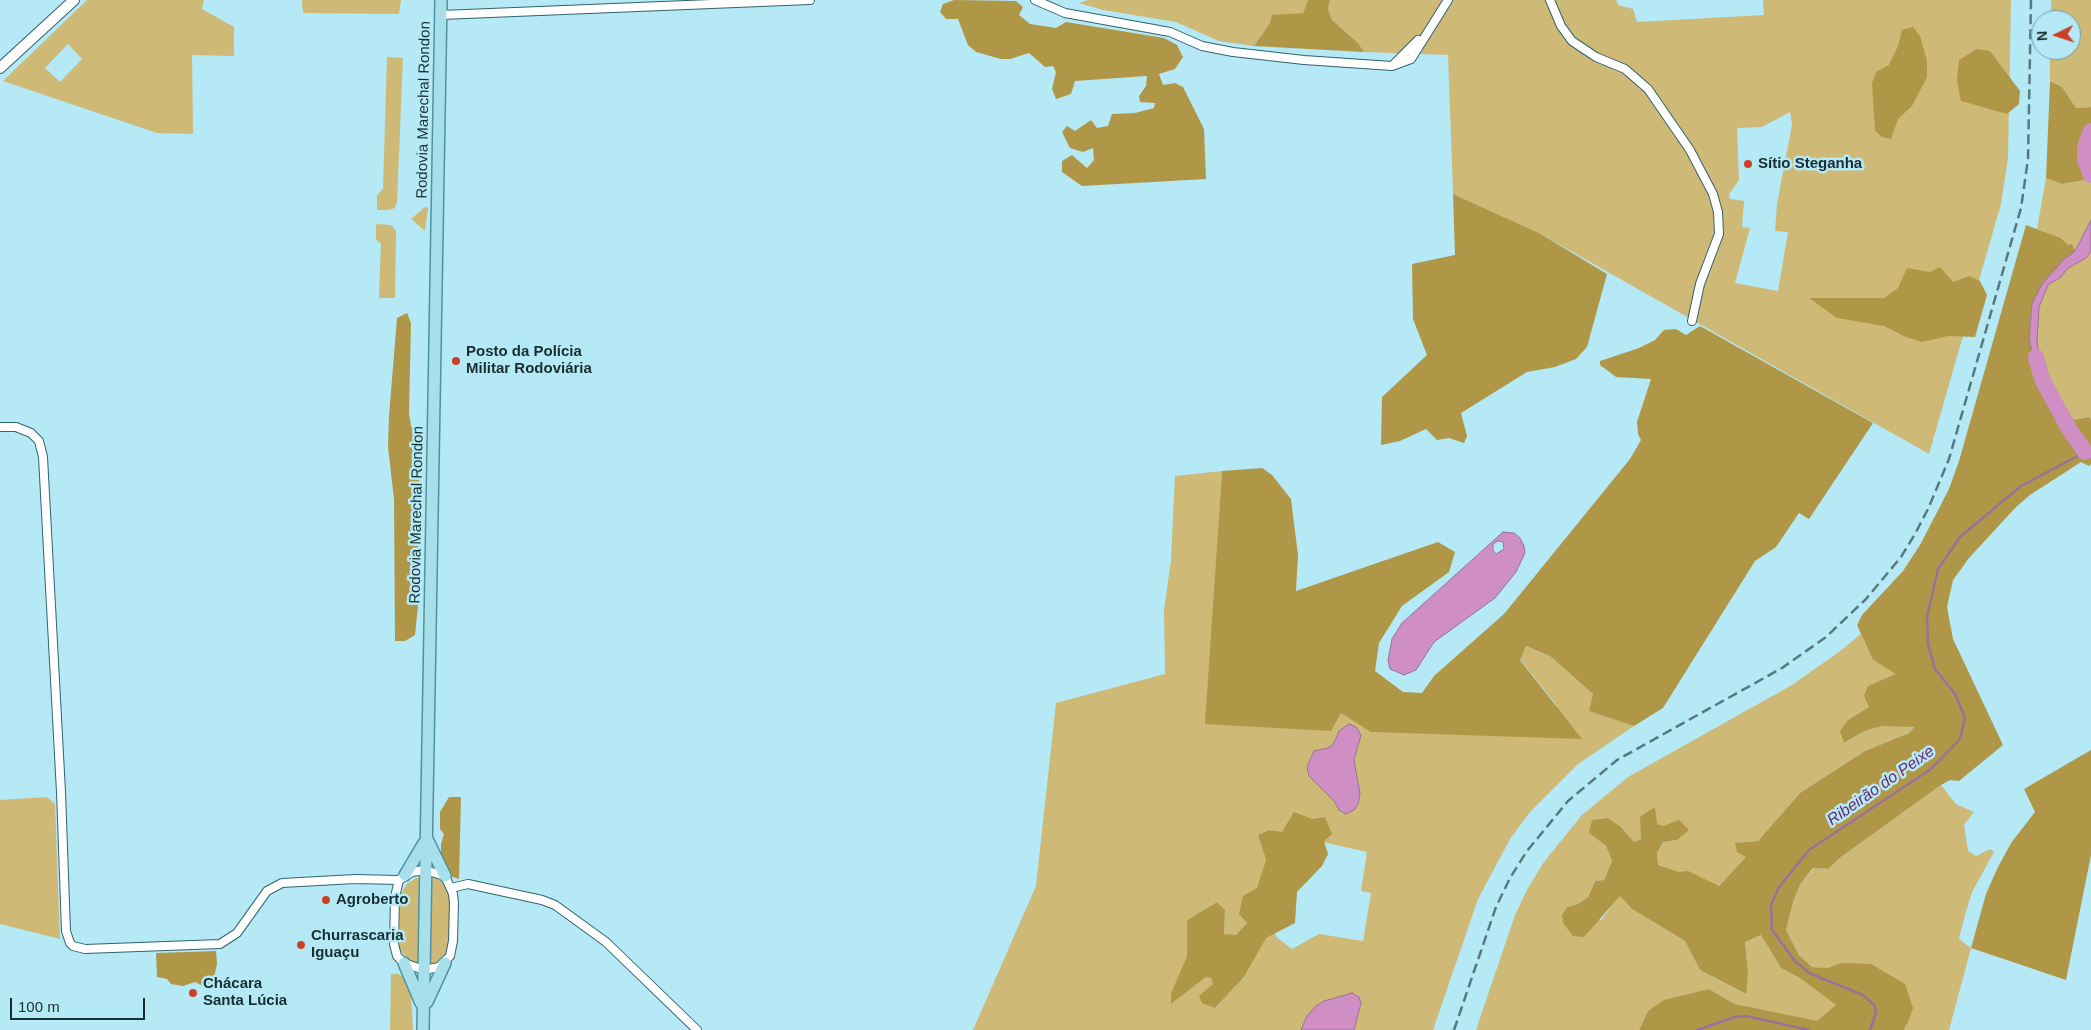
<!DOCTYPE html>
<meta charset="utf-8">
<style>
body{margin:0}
#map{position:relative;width:2091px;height:1030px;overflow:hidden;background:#b4e9f5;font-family:Arial,sans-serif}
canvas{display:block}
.north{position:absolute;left:2031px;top:10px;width:50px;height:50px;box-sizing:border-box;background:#b4e9f5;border:1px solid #769ea7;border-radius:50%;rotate:266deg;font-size:14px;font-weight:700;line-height:20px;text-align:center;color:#182e32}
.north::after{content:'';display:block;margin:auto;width:18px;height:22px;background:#cc4028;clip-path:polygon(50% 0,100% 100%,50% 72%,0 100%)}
.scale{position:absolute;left:10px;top:998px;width:135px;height:22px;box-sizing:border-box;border:2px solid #182e32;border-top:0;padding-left:6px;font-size:15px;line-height:18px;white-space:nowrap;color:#182e32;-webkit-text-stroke:4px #b4e9f5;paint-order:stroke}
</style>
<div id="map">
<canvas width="2091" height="1030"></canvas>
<div class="north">N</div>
<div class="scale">100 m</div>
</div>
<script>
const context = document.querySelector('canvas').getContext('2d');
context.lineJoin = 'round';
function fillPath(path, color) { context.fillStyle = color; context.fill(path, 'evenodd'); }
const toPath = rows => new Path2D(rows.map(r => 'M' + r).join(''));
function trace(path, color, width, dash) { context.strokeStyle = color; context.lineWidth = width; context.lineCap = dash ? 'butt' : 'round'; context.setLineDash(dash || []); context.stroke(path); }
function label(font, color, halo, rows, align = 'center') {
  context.font = font + ' Arial,sans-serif'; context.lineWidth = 5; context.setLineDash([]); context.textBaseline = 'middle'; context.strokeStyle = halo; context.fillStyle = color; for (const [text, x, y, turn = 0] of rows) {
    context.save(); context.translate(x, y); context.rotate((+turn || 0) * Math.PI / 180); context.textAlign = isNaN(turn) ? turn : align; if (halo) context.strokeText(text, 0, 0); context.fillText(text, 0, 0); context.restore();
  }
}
fillPath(toPath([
 [87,0,204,0,202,9,234,27,234,56,192,55,193,134,157,133,3,81],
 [68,44,82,59,60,82,45,68],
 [302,0,401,0,399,14,303,13],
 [1088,0,1308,0,1303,13,1270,23,1254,46,1219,41,1176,22,1103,10,1079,3],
 [1330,0,1616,0,1618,5,1633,9,1637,22,1764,15,1763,0,2011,0,2008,158,2001,204,1929,454,1539,233,1453,194,1448,55,1364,52,1358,43,1332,20,1328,9],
 [1790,112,1792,125,1777,204,1775,231,1788,232,1778,291,1735,283,1750,228,1742,227,1744,201,1730,199,1729,194,1739,180,1737,128,1762,127],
 [2051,0,2091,0,2091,107,2076,108,2062,87,2050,81,2050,50,2071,50,2071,20,2051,20],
 [387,57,403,58,397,202,395,208,389,210,377,210,377,195,383,189],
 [2046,178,2062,184,2091,179,2091,420,2088,417,2074,420,2058,397,2042,379,2029,338,2042,284,2068,245,2061,238,2037,229],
 [425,207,428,208,425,231,411,219],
 [376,224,391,225,396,231,395,298,379,298,381,244,376,239],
 [1222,471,1206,724,1341,713,1557,706,1520,659,1526,646,1550,656,1593,694,1590,711,1634,726,1578,764,1530,812,1510,839,1478,899,1433,1030,973,1030,1036,886,1056,703,1165,674,1164,610,1171,560,1175,476],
 [1269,830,1367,852,1361,891,1371,893,1363,941,1319,934,1292,949,1276,937,1275,933,1265,938,1244,977,1215,1008,1213,984,1211,978,1206,977,1171,1004,1187,957,1187,920,1217,902,1225,910,1224,935,1236,935,1247,923,1266,860,1258,835],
 [1861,634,1873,660,1897,674,1869,707,1848,720,1845,743,1867,730,1882,725,1914,726,1909,733,1865,751,1800,793,1758,841,1735,843,1747,856,1719,886,1658,865,1657,853,1663,842,1677,840,1664,826,1657,824,1641,839,1634,842,1622,828,1589,833,1606,846,1612,861,1604,880,1595,881,1588,897,1578,904,1567,907,1601,920,1620,895,1632,909,1685,941,1700,970,1745,994,1748,973,1745,942,1761,935,1781,968,1800,978,1837,1005,1817,1022,1735,1004,1709,989,1648,1011,1639,1030,1476,1030,1515,915,1528,888,1544,862,1582,815,1628,777,1792,685,1839,652],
 [1941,785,1956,804,1974,812,1964,825,1968,851,1976,856,1990,849,1994,852,1972,892,1965,915,1959,939,1971,948,1949,1030,1904,1030,1908,1022,1841,963,1827,968,1812,967,1799,955,1786,930,1794,899,1800,885,1814,868,1828,869,1841,857],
 [47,797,55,804,60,939,0,924,0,800],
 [416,878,440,878,445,882,450,894,449,950,440,962,434,965,414,964,408,960,399,948,400,895,407,884],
 [391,974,398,974,405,978,411,995,413,1030,390,1030]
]), '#ceb977');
fillPath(toPath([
 [954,0,1016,1,1023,7,1019,15,1030,24,1056,28,1066,22,1164,38,1177,45,1183,57,1175,69,1159,74,1163,85,1175,83,1183,87,1204,129,1206,179,1082,186,1062,172,1062,161,1072,155,1087,168,1094,160,1093,148,1083,152,1070,148,1062,132,1067,126,1075,131,1091,120,1097,128,1108,126,1112,114,1135,113,1154,108,1155,103,1140,102,1139,96,1146,86,1147,76,1075,81,1071,94,1056,99,1052,89,1056,72,1053,66,1045,67,1029,53,1010,59,1001,59,976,52,968,45,958,19,946,19,940,12,943,4],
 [1308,0,1330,0,1328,9,1332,20,1358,43,1364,52,1254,46,1270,23,1272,15,1303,13],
 [1913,27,1920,36,1927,61,1927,77,1912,106,1898,119,1891,139,1882,137,1875,131,1872,83,1876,72,1889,65,1898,46,1902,30],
 [1977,49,1990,51,2020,91,2019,104,2007,114,1961,101,1957,81,1959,60],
 [2050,81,2062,87,2076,108,2091,107,2091,179,2062,184,2046,178],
 [1453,194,1539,233,1607,274,1587,347,1576,359,1555,367,1527,372,1461,413,1467,436,1464,443,1449,438,1437,440,1426,429,1400,441,1381,445,1382,397,1427,355,1413,319,1412,264,1455,255],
 [2026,225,2061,238,2068,245,2072,244,2075,251,2063,260,2042,284,2032,304,2029,338,2034,363,2042,379,2058,397,2074,420,2089,417,2091,420,2091,464,2089,466,2081,462,2030,495,2016,507,1969,558,1953,580,1947,607,1953,639,2003,745,1959,781,1950,780,1941,785,1841,857,1828,869,1813,868,1800,885,1794,899,1786,930,1799,955,1812,967,1827,968,1841,963,1871,964,1905,984,1913,1008,1908,1022,1904,1030,1639,1030,1648,1011,1664,1000,1709,989,1735,1004,1817,1021,1836,1005,1800,978,1781,968,1761,935,1745,942,1748,973,1746,994,1700,970,1685,941,1632,909,1620,896,1584,937,1573,936,1563,923,1562,915,1567,907,1578,904,1588,897,1595,881,1604,880,1612,861,1606,846,1589,833,1592,820,1608,818,1622,828,1634,842,1641,839,1640,817,1655,807,1657,824,1664,826,1679,820,1689,830,1677,840,1663,842,1657,853,1658,865,1679,872,1688,871,1719,886,1746,857,1737,852,1735,843,1758,841,1800,793,1865,751,1909,733,1914,727,1882,726,1867,730,1844,743,1840,731,1848,720,1869,707,1864,696,1868,686,1896,674,1873,660,1857,625,1862,615,1903,571,1920,545,1949,489,1959,461],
 [1940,267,1953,282,1969,276,1980,281,1987,295,1975,337,1948,336,1922,342,1906,337,1884,326,1837,318,1809,298,1884,298,1898,288,1907,268,1930,272],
 [407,313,411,323,409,413,411,426,420,444,418,529,419,596,415,635,405,641,395,641,394,499,388,447,389,416,397,318],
 [1700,326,1873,423,1809,519,1799,513,1776,547,1755,561,1663,708,1634,726,1589,711,1593,694,1550,656,1526,646,1520,660,1582,739,1371,732,1341,713,1331,731,1205,724,1222,471,1262,468,1272,475,1291,499,1298,555,1296,591,1438,542,1455,552,1449,572,1402,606,1379,643,1375,671,1403,692,1422,693,1434,676,1504,614,1630,459,1641,440,1638,434,1637,422,1651,379,1616,377,1600,365,1600,361,1639,348,1655,340,1664,330,1676,329,1686,335],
 [2091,750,2091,855,2066,980,1971,948,1986,894,1997,869,2011,843,2035,812,2024,789],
 [449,797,461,797,459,879,450,876,441,858,441,844,444,834,440,829,440,812],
 [1294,812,1312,819,1325,817,1332,834,1324,841,1328,854,1322,866,1297,892,1295,923,1266,938,1244,977,1215,1008,1202,1003,1199,996,1213,984,1211,978,1206,977,1171,1004,1171,993,1187,957,1187,920,1217,902,1225,910,1224,934,1236,935,1247,923,1239,914,1243,896,1257,888,1266,860,1258,835,1269,830,1282,832],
 [216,951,217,964,213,982,205,987,195,982,183,986,171,984,167,979,157,977,156,953]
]), '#b09747');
const water = toPath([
 [2091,220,2091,251,2086,258,2067,269,2061,277,2048,285,2039,307,2037,342,2042,379,2034,363,2029,338,2032,304,2042,284,2063,260,2075,251,2091,220],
 [1503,532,1514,533,1520,538,1524,546,1525,553,1516,572,1495,598,1434,642,1416,670,1404,675,1390,669,1388,660,1392,639,1402,623,1503,532],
 [1498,541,1503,542,1504,549,1496,554,1493,550,1493,544,1498,541],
 [1349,724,1356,727,1361,735,1354,760,1360,794,1358,804,1354,810,1346,814,1339,810,1334,801,1309,776,1307,767,1314,751,1328,748,1334,743,1339,731,1349,724],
 [1352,993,1359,997,1361,1003,1354,1030,1301,1030,1307,1016,1316,1006,1324,1001,1352,993]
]);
fillPath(water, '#cf8fc5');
trace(water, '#987299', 1);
trace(toPath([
 [1697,1030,1735,1017,1746,1016,1809,1030],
 [1870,1030,1876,1013,1874,1005,1863,995,1809,973,1795,961,1772,930,1771,905,1779,887,1809,850,1931,769,1960,739,1965,718,1955,694,1935,669,1928,644,1927,617,1938,569,1960,537,2021,486,2085,452,2091,457]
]), '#987299', 2.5);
trace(toPath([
 [2091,131,2085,147,2085,160,2091,175],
 [2036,357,2042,379,2068,427,2085,452]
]), '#cf8fc5', 16);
const street = toPath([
 [1035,0,1065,13,1170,32,1202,46,1233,52,1304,60,1392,66,1411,59,1448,0],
 [1550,0,1561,26,1572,41,1596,57,1625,69,1648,89,1690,150,1713,194,1718,212,1719,234,1700,284,1692,321],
 [441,15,810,0],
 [1394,64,1418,40],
 [0,427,16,427,31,433,39,441,43,457,61,792,66,931,70,943,73,946,85,949,220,944,237,933,267,891,282,883,355,879,399,880],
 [425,870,445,876,453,894,454,903,453,941,450,956,439,967,424,970,404,963,397,956,394,944,395,897,399,880,412,872,425,870],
 [451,888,468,884,542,900,555,905,606,942,697,1030]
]);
const secondary = toPath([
 [0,68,74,0]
]);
const primary = toPath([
 [427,839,445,876],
 [405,875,424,843],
 [404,963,421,1003],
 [427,1002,445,963],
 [423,1030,441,0]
]);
trace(street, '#30646e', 10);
trace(secondary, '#30646e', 12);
trace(primary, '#4f93a0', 14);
trace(street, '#fff', 8);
trace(secondary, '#fff', 10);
trace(primary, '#a7dfea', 11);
trace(toPath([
 [1454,1030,1496,907,1510,878,1527,851,1568,801,1617,760,1782,668,1826,637,1866,599,1901,557,1915,534,1928,509,1949,459,2021,208,2028,159,2031,0]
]), '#567980', 2.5, [10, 5]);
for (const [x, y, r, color] of [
 [1748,164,5,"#cc4028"],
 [456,361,5,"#cc4028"],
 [326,900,5,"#cc4028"],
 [301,945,5,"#cc4028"],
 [193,993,5,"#cc4028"]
]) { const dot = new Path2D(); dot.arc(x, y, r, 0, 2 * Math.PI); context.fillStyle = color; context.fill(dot); trace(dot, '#b4e9f5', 2); }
label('15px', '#182e32', '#b4e9f5', [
 ["Rodovia Marechal Rondon",424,110,-89],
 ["Rodovia Marechal Rondon",417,515,-89]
]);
label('bold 15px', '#182e32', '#b4e9f5', [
 ["Sítio Steganha",1758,164],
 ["Posto da Polícia",466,352],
 ["Militar Rodoviária",466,369],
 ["Agroberto",336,900],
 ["Churrascaria",311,936],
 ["Iguaçu",311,953],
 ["Chácara",203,984],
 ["Santa Lúcia",203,1001]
], 'left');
label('italic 16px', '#72276a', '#b4e9f5', [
 ["Ribeirão do Peixe",1881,786,-35]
]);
</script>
